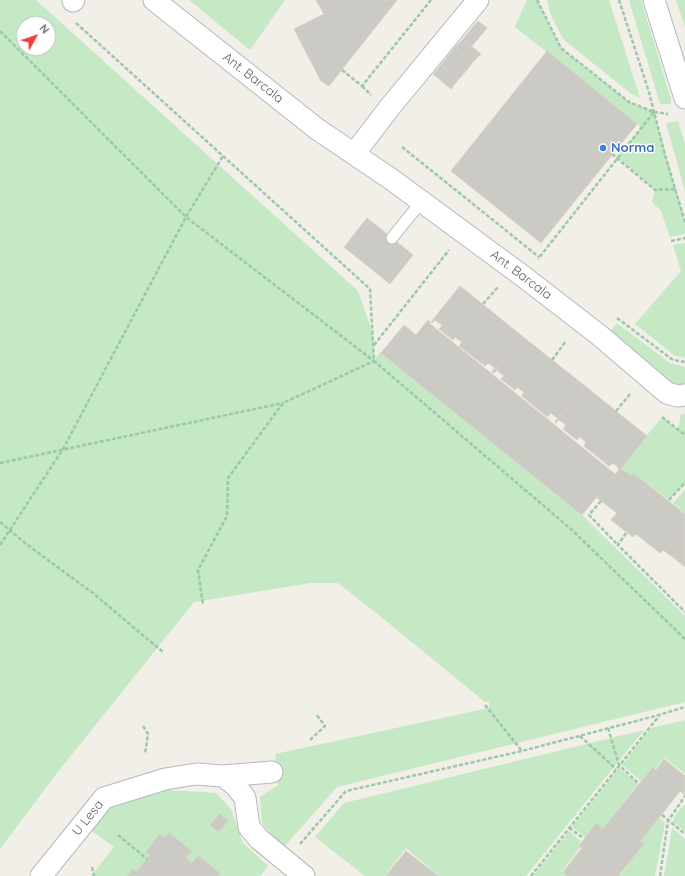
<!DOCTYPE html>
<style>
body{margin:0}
#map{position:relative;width:685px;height:876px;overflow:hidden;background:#f1efe8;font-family:Quicksand,sans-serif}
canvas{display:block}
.north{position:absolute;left:16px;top:16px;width:40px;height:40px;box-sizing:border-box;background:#fff;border:1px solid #bfc1c3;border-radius:50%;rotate:50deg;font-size:11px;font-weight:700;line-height:16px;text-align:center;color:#5f6368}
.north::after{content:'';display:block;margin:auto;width:14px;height:18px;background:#ea4335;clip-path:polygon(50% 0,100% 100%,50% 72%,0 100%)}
</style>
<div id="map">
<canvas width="685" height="876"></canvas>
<div class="north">N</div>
</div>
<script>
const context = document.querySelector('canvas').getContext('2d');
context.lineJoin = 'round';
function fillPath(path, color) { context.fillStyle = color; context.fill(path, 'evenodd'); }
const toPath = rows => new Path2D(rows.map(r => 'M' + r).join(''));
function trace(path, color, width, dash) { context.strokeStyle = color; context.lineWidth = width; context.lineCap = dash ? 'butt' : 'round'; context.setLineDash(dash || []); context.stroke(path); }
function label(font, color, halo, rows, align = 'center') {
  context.font = font + ' Quicksand,sans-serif'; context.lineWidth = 3; context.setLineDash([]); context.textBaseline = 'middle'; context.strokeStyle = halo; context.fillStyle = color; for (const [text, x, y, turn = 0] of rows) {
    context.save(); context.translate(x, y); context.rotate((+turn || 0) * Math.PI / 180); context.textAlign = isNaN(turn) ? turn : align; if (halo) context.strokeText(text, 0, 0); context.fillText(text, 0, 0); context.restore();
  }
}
fillPath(toPath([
 [0,0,36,0,358,291,373,334,374,360,380,352,582,515,685,616,685,702,337,787,284,847,262,824,260,797,278,785,275,754,489,708,489,702,485,702,380,616,338,583,311,583,194,602,57,773,0,849],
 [24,24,48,24,48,48,24,48],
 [189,0,285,0,250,50],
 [527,0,537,0,561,48,629,102,654,112,685,222,685,234,670,237,661,211,652,202,655,189,617,157,641,127,515,27],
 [547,0,609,0,640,98,630,93,563,39,550,13],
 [629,0,641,0,671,99,671,104,660,104],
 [676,0,685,0,685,27],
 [678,121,685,144,685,191,666,123],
 [685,243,685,358,674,355,635,324,681,271,673,245],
 [617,323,670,363,685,367,685,384,676,385,664,380,608,334],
 [681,414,685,414,685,483,669,500,633,473,631,476,621,467,662,417,678,430],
 [685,490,685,513,673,503],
 [685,720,685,774,664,757,656,768,653,767,641,781,622,765,651,728],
 [644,730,526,876,439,876,406,848,385,876,365,876,315,837,344,803],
 [619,768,638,784,603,829,596,824,585,837,572,827],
 [153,789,216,793,231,809,243,843,268,866,260,876,91,876,114,847,88,828,123,798],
 [685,804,685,831,673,822,675,815],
 [660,818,665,823,655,876,619,876,643,845,640,842],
 [672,828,685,839,685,876,664,876],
 [569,831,581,841,579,845,580,848,562,871,567,875,566,876,533,876]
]), '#c5e8c5');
const building = toPath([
 [316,0,397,0,329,86,321,81,294,29,324,14,316,0],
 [478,21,487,28,472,46,463,39,478,21],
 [463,39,481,54,473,62,455,47,463,39],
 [455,47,473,62,466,71,448,56,455,47],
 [547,51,637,124,541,243,451,171,547,51],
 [448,56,466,71,458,80,441,65,448,56],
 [441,65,458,80,451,89,433,74,441,65],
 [367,218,413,255,390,284,344,247,367,218],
 [460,286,522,336,493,373,492,372,495,368,488,363,485,366,459,346,462,342,455,337,453,340,439,329,442,325,435,320,432,323,431,322,460,286],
 [428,320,430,322,429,323,615,474,582,515,381,353,404,325,416,335,428,320],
 [522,336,585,386,555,423,557,418,551,413,547,417,522,396,524,392,517,387,515,390,501,379,504,376,497,370,494,373,493,373,522,336],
 [585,386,647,436,617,473,619,468,613,463,609,466,584,446,586,442,580,437,577,440,563,429,566,425,559,420,556,423,555,423,585,386],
 [621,468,631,476,633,473,685,514,685,543,673,557,663,550,660,553,636,534,633,537,611,520,617,513,596,497,621,468],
 [685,543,685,567,673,557,685,543],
 [664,759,685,776,685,795,680,791,648,832,619,809,653,767,656,770,664,759],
 [619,809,648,832,640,842,644,844,618,876,566,876,567,875,563,872,582,848,579,846,596,823,603,829,619,809],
 [220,814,228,821,219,832,210,825,220,814],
 [169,833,192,851,186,858,192,863,198,856,220,873,218,876,127,876,133,869,136,872,147,859,150,855,146,852,160,834,165,838,169,833],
 [406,851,438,876,386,876,406,851]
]);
fillPath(building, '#cccac5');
trace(building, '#d6d1c6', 1);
const lane = toPath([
 [392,238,421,202]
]);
const street = toPath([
 [154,0,317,129,391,179,524,277,599,335,667,393,678,396,685,395],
 [654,0,685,98],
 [73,1,74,0],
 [354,154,390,107,478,0],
 [223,776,272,772],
 [41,876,104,798,165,779,196,774,223,776,236,786,245,798,249,827,259,839,304,876]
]);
trace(lane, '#b5b8bc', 13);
trace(street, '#b5b8bc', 23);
trace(toPath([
 [537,0,561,48,629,102,654,112,538,259],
 [619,0,649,92,665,155,685,222],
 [76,23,370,289,374,361,572,530,685,639],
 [0,31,186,217,374,361,283,403,228,478,227,516,198,570,203,604],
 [342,70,362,86,431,0],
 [362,86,371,95],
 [654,112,668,114],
 [402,147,539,257],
 [612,154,655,190,675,189],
 [671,241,685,238],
 [483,304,498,287],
 [617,318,673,360,685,362],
 [374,345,449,250],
 [552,360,566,341],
 [616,411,631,393],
 [662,417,685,435],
 [0,463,283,403],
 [669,500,685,483],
 [601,501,589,515,618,545],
 [0,522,25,543,94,594,163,652],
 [626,533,618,545,685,612],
 [0,545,63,449,186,217,223,156],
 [485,705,522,751],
 [143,726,148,734,145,754],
 [608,728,619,765,638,783],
 [580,736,616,769],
 [310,740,325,726,316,714],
 [662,815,685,834],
 [569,828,583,838],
 [118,835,147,859],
 [300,844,346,791,522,751,659,715,685,707],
 [92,867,94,876],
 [531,876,659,716],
 [660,876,668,821,685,796]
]), '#9cc7a9', 2.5, [4, 2]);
trace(lane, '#fff', 11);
trace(street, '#fff', 21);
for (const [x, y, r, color] of [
 [603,148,4,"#3f7fe0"]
]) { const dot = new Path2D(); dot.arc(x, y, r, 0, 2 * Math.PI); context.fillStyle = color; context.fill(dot); trace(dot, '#fff', 1.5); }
label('13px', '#5f6368', '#fff', [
 ["Ant. Barcala",253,78,38],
 ["Ant. Barcala",521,275,37],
 ["U Lesa",88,818,-51]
]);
label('bold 13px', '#366cbe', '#fff', [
 ["Norma",611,148]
], 'left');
</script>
